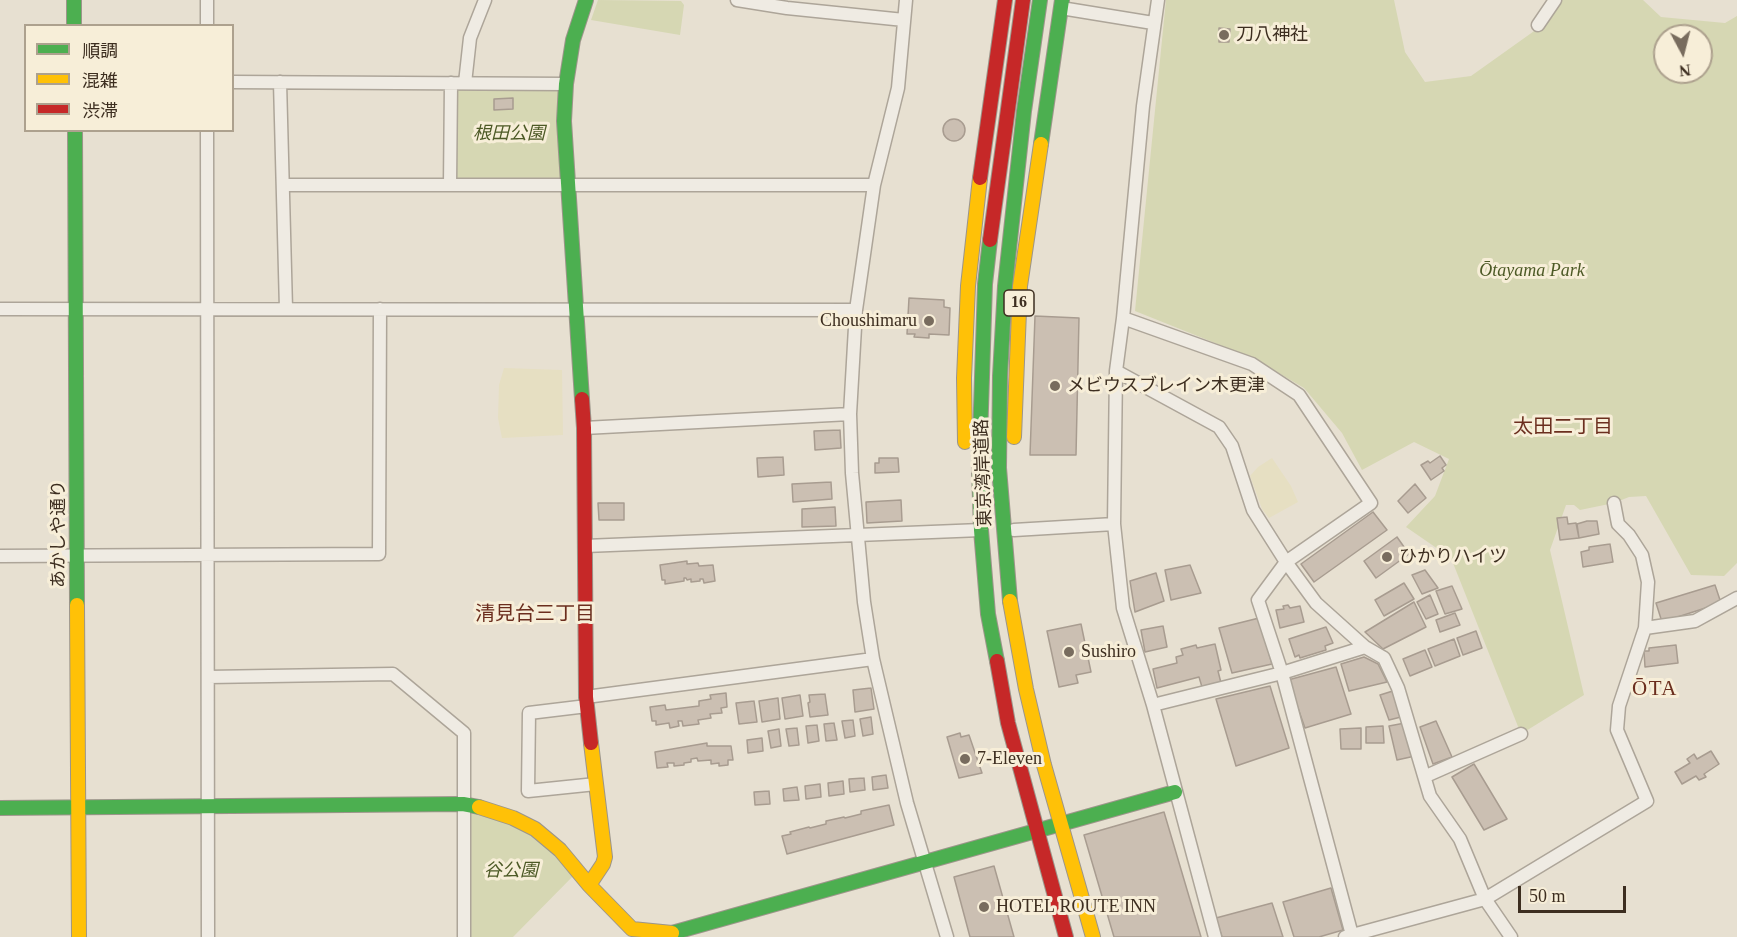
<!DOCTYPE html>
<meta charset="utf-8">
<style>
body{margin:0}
#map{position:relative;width:1737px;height:937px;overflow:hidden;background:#e7e0d1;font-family:"Times New Roman","Noto Sans JP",serif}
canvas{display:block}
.legend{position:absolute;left:24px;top:24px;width:210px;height:108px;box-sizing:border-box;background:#f7eed8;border:2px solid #ada18e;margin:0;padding:8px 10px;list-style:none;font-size:18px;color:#3d2e20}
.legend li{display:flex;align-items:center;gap:12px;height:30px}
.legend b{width:30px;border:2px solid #ada18e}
.north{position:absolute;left:1653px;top:24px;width:60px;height:60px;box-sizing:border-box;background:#f7eed8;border:2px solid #ada18e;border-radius:50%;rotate:173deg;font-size:16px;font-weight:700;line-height:24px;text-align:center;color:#3d2e20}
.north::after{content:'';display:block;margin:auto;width:21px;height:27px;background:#786c5e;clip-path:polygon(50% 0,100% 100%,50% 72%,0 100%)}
.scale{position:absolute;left:1518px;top:886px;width:108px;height:27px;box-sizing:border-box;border:3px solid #3d2e20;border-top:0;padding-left:8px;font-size:18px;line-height:21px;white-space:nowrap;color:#3d2e20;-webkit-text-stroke:4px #f7eed8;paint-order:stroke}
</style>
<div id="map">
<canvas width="1737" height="937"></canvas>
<ul class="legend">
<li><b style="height:8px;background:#4caf50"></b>順調</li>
<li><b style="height:8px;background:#ffc107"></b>混雑</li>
<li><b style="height:8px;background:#c62828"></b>渋滞</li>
</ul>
<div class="north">N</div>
<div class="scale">50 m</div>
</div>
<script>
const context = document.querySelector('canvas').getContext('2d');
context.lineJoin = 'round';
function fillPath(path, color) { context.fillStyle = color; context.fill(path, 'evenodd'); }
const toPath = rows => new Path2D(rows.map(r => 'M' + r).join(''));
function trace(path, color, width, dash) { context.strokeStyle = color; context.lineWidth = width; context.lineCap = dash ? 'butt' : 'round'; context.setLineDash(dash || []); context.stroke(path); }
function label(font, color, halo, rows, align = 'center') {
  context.font = font + ' "Times New Roman","Noto Sans JP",serif'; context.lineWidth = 6; context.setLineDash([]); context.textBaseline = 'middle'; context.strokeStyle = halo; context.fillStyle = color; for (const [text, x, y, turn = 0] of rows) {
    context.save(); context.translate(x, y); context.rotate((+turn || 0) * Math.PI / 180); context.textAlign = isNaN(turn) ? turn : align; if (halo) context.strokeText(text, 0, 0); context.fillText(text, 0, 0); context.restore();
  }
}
fillPath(toPath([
 [504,368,562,370,563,435,502,438,498,418,499,385],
 [1272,458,1291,486,1298,502,1269,518,1262,509,1250,476,1258,467]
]), '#e6dfc2');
fillPath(toPath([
 [598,0,681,1,684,5,680,35,591,20],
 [1166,0,1394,0,1405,52,1425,82,1471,76,1537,29,1562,0,1643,0,1661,17,1725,23,1737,16,1737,563,1724,576,1691,575,1646,496,1629,497,1614,503,1580,510,1574,505,1566,505,1550,550,1584,695,1521,734,1451,558,1406,527,1435,496,1449,459,1414,442,1362,470,1342,433,1304,388,1255,359,1135,311],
 [1665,36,1701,36,1701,72,1665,72],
 [454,86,562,87,565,182,454,181],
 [463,804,513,818,578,871,513,937,464,937]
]), '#d6d7b3');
const building = toPath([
 [1219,28,1230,29,1229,42,1219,42,1219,28],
 [513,98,513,109,494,110,494,99,513,98],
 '943 130a11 11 0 1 1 22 0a11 11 0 1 1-22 0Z',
 [909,298,944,300,944,307,950,308,949,335,929,334,929,338,914,337,915,334,907,334,909,298],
 [1035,316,1079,318,1076,455,1030,455,1035,316],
 [840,430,841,448,815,450,814,431,840,430],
 [1440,456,1446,465,1442,468,1444,471,1431,480,1421,465,1428,461,1430,463,1440,456],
 [783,457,784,475,758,477,757,458,783,457],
 [879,458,898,458,899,472,875,473,875,463,879,463,879,458],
 [831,482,832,499,793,502,792,484,831,482],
 [1415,484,1426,498,1408,513,1398,501,1415,484],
 [901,500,902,521,867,523,866,502,901,500],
 [598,503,624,503,624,520,599,520,598,503],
 [835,507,836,526,802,527,802,509,835,507],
 [1373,512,1387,530,1314,582,1301,564,1373,512],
 [1567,517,1568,524,1576,523,1579,538,1560,540,1557,518,1567,517],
 [1587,521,1597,521,1599,534,1579,538,1577,524,1587,521],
 [1397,537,1409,554,1376,578,1364,561,1397,537],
 [1610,544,1613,562,1583,567,1581,552,1589,550,1589,547,1610,544],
 [687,561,687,564,698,563,699,566,713,565,715,581,704,583,703,579,700,579,700,581,691,582,691,579,687,580,686,578,684,578,684,581,665,584,665,580,662,580,660,565,687,561],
 [1190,565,1201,593,1171,600,1165,570,1190,565],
 [1425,570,1438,588,1422,594,1412,575,1425,570],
 [1156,573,1164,601,1135,612,1130,581,1156,573],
 [1404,583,1414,599,1384,616,1375,600,1404,583],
 [1715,585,1721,603,1662,622,1656,603,1715,585],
 [1452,586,1462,609,1445,614,1436,591,1452,586],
 [1430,595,1438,614,1426,619,1417,602,1430,595],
 [1414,602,1426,627,1383,649,1365,632,1414,602],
 [1288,605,1290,608,1300,606,1304,622,1280,628,1276,610,1284,609,1283,606,1288,605],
 [1455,613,1460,625,1440,632,1436,620,1455,613],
 [1259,618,1272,664,1232,673,1219,628,1259,618],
 [1081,624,1091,672,1076,675,1078,683,1059,687,1047,631,1081,624],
 [1163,626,1167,647,1145,652,1141,630,1163,626],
 [1326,627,1333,643,1325,646,1326,650,1300,658,1299,655,1295,657,1289,639,1326,627],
 [1476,631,1482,648,1463,655,1457,638,1476,631],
 [1454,639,1460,656,1435,666,1428,649,1454,639],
 [1215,644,1221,670,1218,671,1221,683,1202,687,1199,677,1157,688,1153,669,1177,663,1176,657,1183,655,1181,649,1196,645,1197,648,1215,644],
 [1676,645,1678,663,1645,667,1644,651,1649,651,1649,648,1676,645],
 [1425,650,1432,667,1410,676,1403,659,1425,650],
 [1364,657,1378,664,1387,682,1349,691,1341,664,1364,657],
 [1336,667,1351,714,1305,728,1288,680,1336,667],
 [1270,686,1289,748,1236,766,1216,699,1270,686],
 [871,688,874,709,855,712,853,690,871,688],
 [1396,690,1405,716,1389,720,1380,695,1396,690],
 [726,693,727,707,721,708,722,713,710,714,711,718,698,720,699,724,683,726,682,721,678,721,679,726,670,728,669,723,656,725,656,721,652,721,650,707,665,705,666,710,699,706,699,701,711,699,710,695,726,693],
 [825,694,828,715,810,717,808,703,810,702,809,695,825,694],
 [800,695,803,716,785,719,782,698,800,695],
 [778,698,780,719,762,722,759,701,778,698],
 [754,701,757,722,739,724,736,703,754,701],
 [871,717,873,734,863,736,860,719,871,717],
 [853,720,855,736,845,738,842,721,853,720],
 [1436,721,1452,757,1433,764,1420,727,1436,721],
 [834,723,837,740,826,741,824,724,834,723],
 [1405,723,1415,756,1397,760,1389,726,1405,723],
 [817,725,819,741,808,743,806,726,817,725],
 [1383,726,1384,743,1366,743,1366,727,1383,726],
 [797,728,799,745,789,746,786,729,797,728],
 [1361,728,1361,749,1341,749,1340,729,1361,728],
 [779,729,781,746,771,748,768,731,779,729],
 [960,733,961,737,969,735,982,773,959,778,947,737,960,733],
 [762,738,763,751,748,753,747,740,762,738],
 [707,743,707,746,731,746,733,760,728,760,728,765,719,766,719,763,711,764,711,760,698,761,697,758,691,759,691,762,684,763,684,765,674,766,674,763,667,763,668,767,657,768,655,752,707,743],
 [1711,751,1719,764,1704,774,1706,777,1699,780,1696,776,1682,784,1675,772,1690,763,1687,759,1694,754,1697,759,1711,751],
 [1474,764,1507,819,1484,830,1452,777,1474,764],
 [886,775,888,788,873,790,872,777,886,775],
 [864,778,865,790,850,792,849,779,864,778],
 [843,781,844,794,829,796,828,783,843,781],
 [820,784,821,797,806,799,805,786,820,784],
 [797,787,799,800,784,801,783,789,797,787],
 [769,791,770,804,755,805,754,792,769,791],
 [889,805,894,825,787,854,782,836,791,834,790,832,809,827,810,828,826,824,826,821,844,817,845,818,861,814,861,811,889,805],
 [1164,812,1201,937,1114,937,1084,835,1164,812],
 [994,866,1014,937,970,937,954,877,994,866],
 [1331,888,1343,930,1319,937,1294,937,1283,902,1331,888],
 [1272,903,1283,937,1222,937,1216,918,1272,903]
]);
fillPath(building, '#cbbfb2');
trace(building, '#a89c90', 1.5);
const street = toPath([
 [207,0,207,26],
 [737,0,787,8,904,20],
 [906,0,898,88,874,185,856,310,850,414,852,473,864,602,873,659,907,803,947,937],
 [1158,0,1143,106,1123,318,1116,371,1114,524,1123,608,1153,705,1215,937],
 [1061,8,1153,23],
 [1538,25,1555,0],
 [232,82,566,84],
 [280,82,286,309],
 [465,83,470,38,485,0],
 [207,130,208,937],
 [283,185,874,185],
 [450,185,451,83],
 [0,309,856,310],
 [1123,318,1252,364,1299,395,1371,503,1286,562,1258,600,1282,673,1352,935],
 [1116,371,1219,427,1232,446,1253,510,1286,562,1316,603,1365,647,1384,658,1398,688,1430,796,1460,839,1485,899,1511,937],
 [584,428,850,414],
 [1014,530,1114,524],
 [585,546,981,530],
 [0,556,379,554,380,309],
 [1645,628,1695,621,1737,598],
 [208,677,393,674,464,733,464,937],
 [586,697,873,659],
 [1153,705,1282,673,1365,647],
 [587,706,529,713,528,791,596,784],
 [1426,776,1521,734],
 [1345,937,1485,899,1647,801,1617,730,1619,706,1645,628,1648,582,1642,555,1629,535,1618,524,1614,503]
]);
const fast = toPath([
 [74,0,74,26],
 [75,130,77,605],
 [1041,144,1062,0],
 [990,240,985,284,979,470,981,530,988,614,997,661],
 [582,399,564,121,566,84,573,40,586,0],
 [1010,601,999,468,1000,376,1005,286,1024,111,1040,0],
 [0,808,463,804,479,807],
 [672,933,1175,792]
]);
const slow = toPath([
 [1014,437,1020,286,1041,144],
 [965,442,964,378,968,286,980,178],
 [1010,601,1026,689,1044,765,1093,937],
 [77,605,79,937],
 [479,807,513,818,535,829,560,850,589,885,632,929,672,933],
 [589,885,603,864,605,857,591,743]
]);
const jam = toPath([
 [980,178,1005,0],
 [990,240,1023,0],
 [582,399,584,428,586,697,591,743],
 [997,661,1008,723,1066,937]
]);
trace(street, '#ada599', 15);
trace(fast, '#9c958a', 16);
trace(slow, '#9c958a', 16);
trace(jam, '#9c958a', 16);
trace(street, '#efebe3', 12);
trace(fast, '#4caf50', 14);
trace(slow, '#ffc107', 14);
trace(jam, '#c62828', 14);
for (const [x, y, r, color] of [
 [1224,35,6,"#786c5e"],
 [929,321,6,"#786c5e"],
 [1055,386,6,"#786c5e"],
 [1387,557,6,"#786c5e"],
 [1069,652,6,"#786c5e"],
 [965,759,6,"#786c5e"],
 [984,907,6,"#786c5e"]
]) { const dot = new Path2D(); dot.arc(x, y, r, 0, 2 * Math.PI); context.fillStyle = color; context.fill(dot); trace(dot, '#f7eed8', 2); }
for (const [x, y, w] of [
 [1019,303,30]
]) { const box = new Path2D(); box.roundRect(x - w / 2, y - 13, w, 26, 4.5); context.fillStyle = '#f7eed8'; context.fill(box); trace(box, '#3d2e20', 1.5); }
label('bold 16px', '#3d2e20', null, [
 ["16",1019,303]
]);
label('18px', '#3d2e20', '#f7eed8', [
 ["刀八神社",1236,35],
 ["Choushimaru",917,321,"right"],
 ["メビウスブレイン木更津",1067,386],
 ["ひかりハイツ",1399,557],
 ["Sushiro",1081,652],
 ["7-Eleven",977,759],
 ["HOTEL ROUTE INN",996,907]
], 'left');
label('italic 18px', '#4d5a26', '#f7eed8', [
 ["根田公園",509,134],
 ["Ōtayama Park",1532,271],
 ["谷公園",511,871]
]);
label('18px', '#3d2e20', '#f7eed8', [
 ["東京湾岸道路",984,473,-92],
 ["あかしや通り",59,534,-90]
]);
label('20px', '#6b2e1e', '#f7eed8', [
 ["太田二丁目",1563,428],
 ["清見台三丁目",535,615]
]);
context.letterSpacing = '1.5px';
label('21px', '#6b2e1e', '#f7eed8', [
 ["ŌTA",1655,689]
]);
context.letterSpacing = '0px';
</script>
